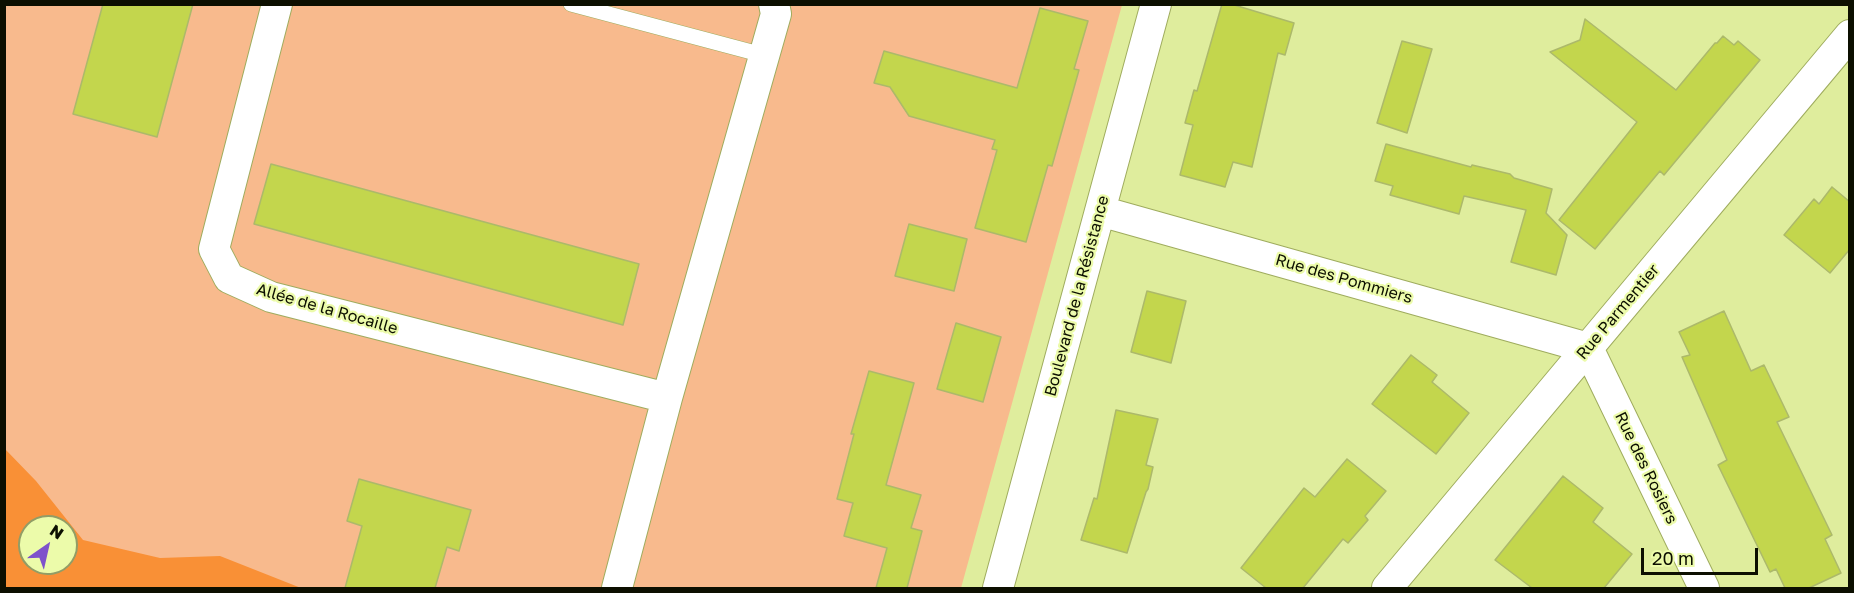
<!DOCTYPE html>
<meta charset="utf-8">
<style>
body{margin:0}
#map{position:relative;width:1854px;height:593px;overflow:hidden;background:#dfed9d;font-family:"Golos Text",sans-serif}
canvas{display:block}
.frame{position:absolute;inset:0;border:6px solid #0c0f00;pointer-events:none}
.north{position:absolute;left:18px;top:515px;width:60px;height:60px;box-sizing:border-box;background:#ecfbaa;border:2px solid #929d66;border-radius:50%;rotate:34deg;font-size:16px;font-weight:700;line-height:24px;text-align:center;color:#0c0f00}
.north::after{content:'';display:block;margin:auto;width:21px;height:27px;background:#7e52cb;clip-path:polygon(50% 0,100% 100%,50% 72%,0 100%)}
.scale{position:absolute;left:1641px;top:548px;width:117px;height:27px;box-sizing:border-box;border:3px solid #0c0f00;border-top:0;padding-left:8px;font-size:18px;line-height:21px;white-space:nowrap;color:#0c0f00;-webkit-text-stroke:4px #ecfbaa;paint-order:stroke}
</style>
<div id="map">
<canvas width="1854" height="593"></canvas>
<div class="frame"></div>
<div class="north">N</div>
<div class="scale">20 m</div>
</div>
<script>
const context = document.querySelector('canvas').getContext('2d');
context.lineJoin = 'round';
function fillPath(path, color) { context.fillStyle = color; context.fill(path, 'evenodd'); }
const toPath = rows => new Path2D(rows.map(r => 'M' + r).join(''));
function trace(path, color, width, dash) { context.strokeStyle = color; context.lineWidth = width; context.lineCap = dash ? 'butt' : 'round'; context.setLineDash(dash || []); context.stroke(path); }
function label(font, color, halo, rows, align = 'center') {
  context.font = font + ' "Golos Text",sans-serif'; context.lineWidth = 4.5; context.setLineDash([]); context.textBaseline = 'middle'; context.strokeStyle = halo; context.fillStyle = color; for (const [text, x, y, turn = 0] of rows) {
    context.save(); context.translate(x, y); context.rotate((+turn || 0) * Math.PI / 180); context.textAlign = isNaN(turn) ? turn : align; if (halo) context.strokeText(text, 0, 0); context.fillText(text, 0, 0); context.restore();
  }
}
fillPath(toPath([
 [4,5,1122,5,961,588,5,588],
 [30,527,66,527,66,563,30,563]
]), '#f8ba8d');
fillPath(toPath([
 [4,448,36,481,83,540,160,558,220,556,301,588,5,588],
 [30,527,66,527,66,563,30,563]
]), '#f99036');
const building = toPath([
 [103,4,193,4,157,137,73,114,103,4],
 [1222,4,1231,4,1294,23,1285,55,1278,53,1252,167,1233,162,1225,187,1180,175,1193,125,1185,123,1194,90,1197,91,1222,4],
 [1040,8,1088,21,1074,69,1079,70,1052,166,1048,165,1026,242,975,228,997,150,992,149,995,140,909,116,890,87,874,83,884,51,1017,88,1040,8],
 [1585,19,1676,90,1715,43,1717,43,1723,36,1734,45,1738,41,1760,60,1664,175,1660,171,1595,249,1559,220,1637,122,1550,52,1580,40,1585,19],
 [1402,41,1432,49,1407,133,1377,123,1402,41],
 [1386,144,1471,167,1472,165,1510,174,1514,178,1552,189,1546,213,1567,235,1556,275,1511,262,1526,210,1464,196,1459,214,1390,195,1393,186,1375,181,1386,144],
 [271,164,639,264,623,325,254,224,271,164],
 [1832,187,1850,202,1850,249,1830,273,1784,235,1814,199,1819,204,1832,187],
 [909,224,967,239,954,291,895,276,909,224],
 [1147,291,1186,301,1171,363,1131,352,1147,291],
 [1724,311,1751,371,1764,365,1789,417,1777,422,1832,535,1825,539,1841,573,1809,588,1785,588,1776,569,1770,572,1718,465,1727,460,1682,357,1690,355,1679,332,1724,311],
 [956,323,1001,337,983,402,937,389,956,323],
 [1411,355,1437,375,1432,382,1469,413,1436,454,1372,404,1411,355],
 [869,371,914,383,886,485,921,495,911,528,922,531,907,588,876,588,887,548,844,536,853,503,837,499,854,434,851,434,869,371],
 [1116,410,1158,419,1146,465,1153,467,1148,489,1146,492,1127,553,1081,540,1094,498,1097,499,1116,410],
 [1347,459,1386,491,1365,516,1368,520,1348,543,1343,539,1303,588,1266,588,1241,568,1304,488,1315,497,1347,459],
 [1563,476,1603,508,1593,522,1632,554,1604,588,1532,588,1495,560,1563,476],
 [359,479,471,510,459,551,447,547,435,588,345,588,362,526,347,521,359,479]
]);
fillPath(building, '#c3d64d');
trace(building, '#acb96a', 1.5);
const service = toPath([
 [571,4,763,55]
]);
const minor = toPath([
 [277,4,214,249,229,278,271,297,667,398],
 [1100,211,1588,348,1704,588],
 [617,588,667,398,776,14,774,4],
 [998,588,1156,4],
 [1387,588,1850,35]
]);
trace(service, '#9fac5e', 16);
trace(minor, '#9fac5e', 32);
trace(service, '#fff', 15);
trace(minor, '#fff', 30);
label('16px', '#0c0f00', '#ecfbaa', [
 ["Rue des Pommiers",1344,279,16],
 ["Boulevard de la Résistance",1077,296,-75],
 ["Allée de la Rocaille",327,309,16],
 ["Rue Parmentier",1618,312,-50],
 ["Rue des Rosiers",1646,468,64]
]);
</script>
